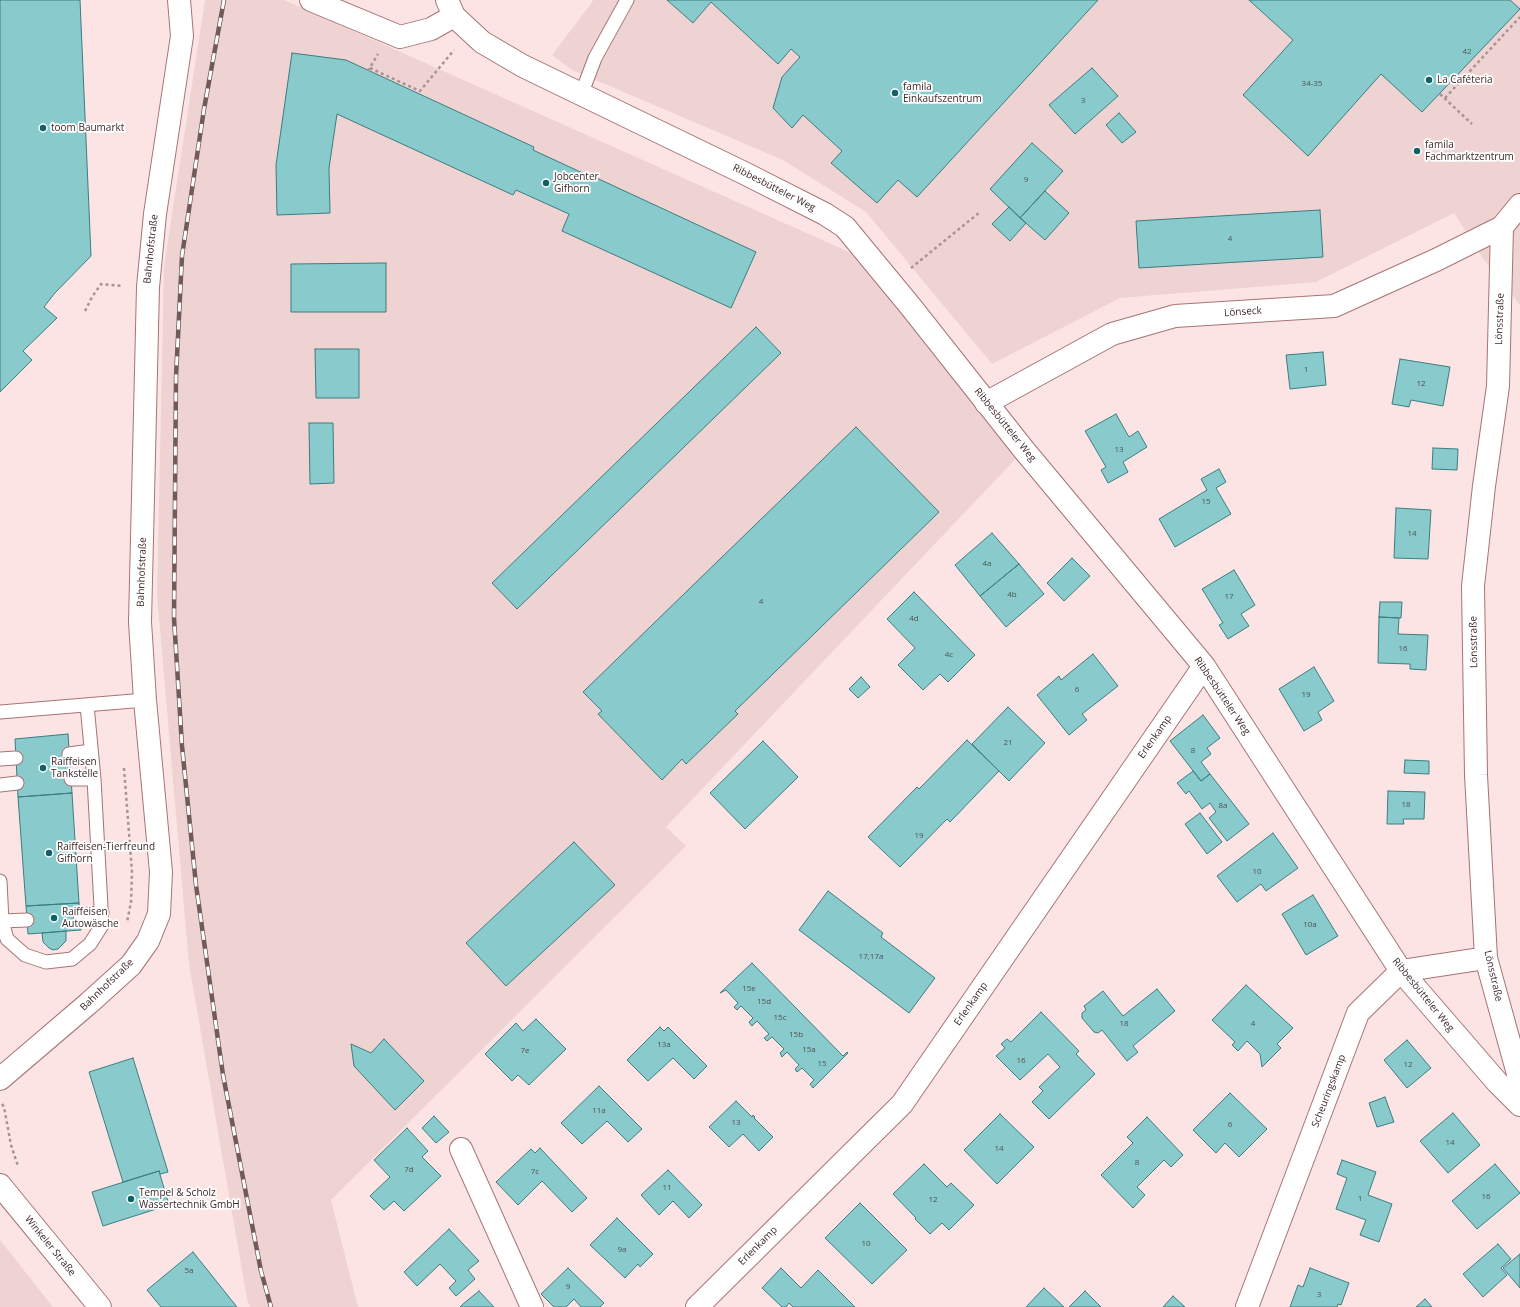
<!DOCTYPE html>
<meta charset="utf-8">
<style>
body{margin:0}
canvas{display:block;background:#fce4e4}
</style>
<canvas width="1520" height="1307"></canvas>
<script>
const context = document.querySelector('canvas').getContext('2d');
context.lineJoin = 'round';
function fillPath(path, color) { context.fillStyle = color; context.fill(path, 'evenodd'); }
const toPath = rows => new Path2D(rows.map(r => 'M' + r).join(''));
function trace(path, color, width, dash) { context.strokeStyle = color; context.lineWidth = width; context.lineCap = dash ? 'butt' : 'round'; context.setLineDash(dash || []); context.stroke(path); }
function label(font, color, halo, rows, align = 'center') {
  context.font = font + ' "Open Sans",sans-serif'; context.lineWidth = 3.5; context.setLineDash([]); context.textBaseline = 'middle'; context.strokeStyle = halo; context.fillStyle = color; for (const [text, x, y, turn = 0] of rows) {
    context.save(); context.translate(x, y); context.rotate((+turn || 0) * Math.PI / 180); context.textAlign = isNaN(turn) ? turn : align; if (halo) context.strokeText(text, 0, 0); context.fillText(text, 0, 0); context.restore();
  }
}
fillPath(toPath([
 [205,0,284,0,876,264,1024,450,666,827,686,846,331,1200,358,1307,250,1307,247,1299,189,964,157,595,164,266],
 [592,0,1520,0,1520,305,1482,257,1454,213,1316,282,1120,298,992,364,866,212,783,160,572,70,552,55,593,1],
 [0,1240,53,1307,0,1307]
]), '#efd3d3');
const building = toPath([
 [0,0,80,0,91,256,54,294,44,307,57,318,23,351,32,360,0,392,0,0],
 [667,0,1098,0,917,197,898,180,877,203,831,163,842,151,803,115,792,128,773,108,782,77,800,57,791,49,778,64,711,2,693,23,667,0],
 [1249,0,1510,0,1520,9,1422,112,1381,74,1308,156,1243,95,1293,40,1249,0],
 [292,53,346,60,534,147,533,150,587,175,588,174,756,252,731,308,562,231,569,214,516,190,513,195,337,114,329,168,330,213,277,215,276,165,292,53],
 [1092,68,1118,96,1075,134,1049,105,1092,68],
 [1119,113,1136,132,1122,143,1106,125,1119,113],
 [1032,143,1063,171,1020,218,990,189,1032,143],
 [1045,191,1069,213,1045,240,1020,218,1045,191],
 [1009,207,1026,223,1010,241,992,224,1009,207],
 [1320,210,1323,257,1139,268,1136,221,1320,210],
 [386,263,386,312,291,312,291,264,386,263],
 [756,327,781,353,517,609,492,583,756,327],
 [315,349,359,349,359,398,316,398,315,349],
 [1323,352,1326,385,1290,389,1286,355,1323,352],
 [1400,359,1450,367,1443,406,1411,400,1409,407,1392,404,1400,359],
 [1116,414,1129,437,1138,431,1147,447,1123,462,1128,472,1108,483,1101,470,1106,467,1085,431,1116,414],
 [309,423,333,423,334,483,310,484,309,423],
 [856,427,939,512,735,711,738,714,686,764,682,759,662,780,598,714,602,711,583,692,856,427],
 [1433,448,1458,449,1457,470,1432,469,1433,448],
 [1219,469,1226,482,1216,488,1231,514,1175,547,1159,519,1207,490,1201,479,1219,469],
 [1396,508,1431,510,1428,559,1394,558,1396,508],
 [992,533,1019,564,980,596,955,565,992,533],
 [1072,558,1090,576,1064,601,1047,583,1072,558],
 [1019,564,1044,594,1006,627,980,596,1019,564],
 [1234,570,1255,605,1241,614,1249,626,1228,639,1219,625,1223,623,1202,589,1234,570],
 [914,592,975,655,948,682,940,674,923,690,898,665,915,648,887,619,914,592],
 [1380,602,1402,602,1401,618,1379,617,1380,602],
 [1379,617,1399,618,1398,634,1428,635,1426,670,1410,669,1410,664,1378,663,1379,617],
 [1093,654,1118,686,1082,714,1087,720,1069,735,1037,695,1059,676,1061,680,1093,654],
 [1314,667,1334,701,1318,712,1322,720,1304,731,1279,689,1314,667],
 [861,677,870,687,858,698,849,689,861,677],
 [1008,707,1045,743,1009,781,972,744,1008,707],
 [1203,715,1220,738,1207,748,1211,754,1201,762,1210,774,1201,781,1170,741,1203,715],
 [68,734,72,793,18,797,15,739,68,734],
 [967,740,999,771,950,822,947,819,900,867,868,837,917,787,919,789,967,740],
 [763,741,798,777,745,829,710,793,763,741],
 [1405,760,1429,761,1429,774,1404,773,1405,760],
 [1193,771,1201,781,1210,774,1249,824,1227,841,1209,818,1216,812,1210,803,1202,809,1189,791,1186,794,1177,783,1193,771],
 [1388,791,1425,792,1424,819,1403,819,1404,824,1387,824,1388,791],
 [72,793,79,903,26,906,18,797,72,793],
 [1200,813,1222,842,1207,854,1185,824,1200,813],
 [1273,833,1298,868,1266,891,1261,884,1237,902,1217,876,1273,833],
 [574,842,615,885,506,986,466,943,574,842],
 [828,891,883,933,881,937,935,978,909,1013,799,930,828,891],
 [1313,895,1338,936,1306,955,1282,914,1313,895],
 [79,903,81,930,28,934,26,906,79,903],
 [66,931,66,941,58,949,53,950,49,948,43,942,42,933,66,931],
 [752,963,843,1056,847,1052,848,1053,813,1088,810,1084,814,1080,802,1068,797,1072,795,1069,799,1065,787,1052,782,1057,780,1053,784,1049,772,1037,767,1041,764,1038,769,1034,757,1021,752,1026,751,1025,749,1022,753,1018,741,1006,737,1010,734,1007,738,1003,726,990,720,993,752,963],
 [1246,985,1293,1028,1277,1044,1281,1048,1262,1067,1260,1054,1247,1041,1238,1051,1232,1045,1235,1042,1212,1020,1246,985],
 [1157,989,1175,1011,1133,1046,1138,1052,1127,1061,1102,1030,1098,1033,1094,1032,1082,1018,1082,1013,1086,1010,1084,1006,1103,991,1123,1016,1157,989],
 [1041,1012,1079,1051,1076,1054,1095,1074,1049,1119,1032,1102,1043,1091,1039,1087,1060,1067,1048,1054,1020,1080,996,1056,1005,1048,1001,1044,1007,1039,1011,1042,1041,1012],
 [536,1019,566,1049,529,1085,518,1075,512,1081,485,1054,516,1023,523,1031,536,1019],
 [660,1027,664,1031,668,1027,707,1066,694,1079,673,1058,648,1081,627,1060,660,1027],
 [384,1039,424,1081,395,1110,354,1066,351,1044,371,1053,384,1039],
 [1407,1040,1431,1068,1407,1088,1384,1060,1407,1040],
 [133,1058,168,1172,160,1174,159,1171,123,1182,89,1072,133,1058],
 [599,1086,642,1129,628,1142,607,1121,582,1144,561,1123,599,1086],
 [1230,1093,1267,1129,1239,1157,1225,1143,1216,1153,1193,1130,1230,1093],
 [1385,1097,1394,1122,1377,1127,1369,1103,1385,1097],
 [736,1101,752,1117,753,1115,755,1117,754,1118,773,1137,759,1151,743,1134,729,1147,709,1127,736,1101],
 [1453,1113,1480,1145,1448,1173,1420,1141,1453,1113],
 [1000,1114,1034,1147,997,1184,964,1150,1000,1114],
 [434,1116,449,1132,436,1143,422,1128,434,1116],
 [1147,1117,1183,1155,1171,1167,1164,1160,1137,1187,1145,1195,1133,1208,1101,1175,1133,1143,1127,1137,1147,1117],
 [407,1128,428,1151,422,1157,441,1176,404,1211,394,1201,384,1210,370,1196,390,1177,374,1160,407,1128],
 [540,1148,587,1198,572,1212,542,1181,518,1205,496,1182,531,1149,535,1153,540,1148],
 [1342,1160,1376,1172,1368,1195,1392,1204,1379,1242,1360,1235,1366,1220,1336,1209,1347,1178,1337,1174,1342,1160],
 [924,1164,947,1187,951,1183,974,1205,949,1230,942,1223,930,1234,915,1219,916,1218,893,1194,924,1164],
 [1495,1164,1520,1193,1477,1229,1452,1201,1495,1164],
 [668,1170,702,1205,689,1218,673,1201,659,1215,641,1195,668,1170],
 [159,1171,169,1205,103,1226,92,1192,159,1171],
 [860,1203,907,1250,872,1284,825,1238,860,1203],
 [617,1218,653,1254,640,1267,638,1264,625,1278,590,1245,617,1218],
 [449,1229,479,1261,468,1270,475,1279,456,1296,449,1288,456,1281,440,1264,417,1286,404,1272,449,1229],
 [1498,1244,1511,1259,1501,1268,1507,1275,1483,1297,1463,1274,1498,1244],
 [193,1252,237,1307,161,1307,147,1290,193,1252],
 [1520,1254,1520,1288,1503,1268,1520,1254],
 [568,1268,604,1303,600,1307,581,1307,574,1299,566,1307,554,1307,541,1294,568,1268],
 [781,1268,801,1288,818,1270,855,1307,793,1307,789,1303,786,1307,782,1307,762,1288,781,1268],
 [1310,1268,1349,1283,1341,1305,1338,1304,1337,1307,1290,1307,1298,1285,1303,1287,1310,1268],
 [1044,1288,1064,1307,1026,1307,1044,1288],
 [479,1291,494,1307,460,1307,463,1304,479,1291],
 [1085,1291,1101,1307,1069,1307,1085,1291],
 [1173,1296,1185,1307,1163,1307,1173,1296],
 [1425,1299,1432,1307,1416,1307,1425,1299]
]);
fillPath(building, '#89cbcd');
trace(building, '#3c7d80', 1);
const lane = toPath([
 [581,95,595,58,627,0],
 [0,712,145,700],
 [69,754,91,751],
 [0,759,16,758],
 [71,779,94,779],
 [0,785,17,783],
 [0,881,2,921,7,939,25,955,46,962,72,959,90,944,102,925,94,779,87,705],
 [80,915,102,913],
 [2,921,27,920]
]);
const street = toPath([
 [311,0,400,37,431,29,454,16],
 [447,0,454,16,482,42,523,66,744,173,825,214,845,227,911,307,1024,450,1204,666,1401,971,1497,1082,1520,1105],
 [1520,205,1502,227,1498,386,1484,486,1473,586,1476,775,1486,958,1520,1081],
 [986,403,1112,334,1175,316,1334,306,1436,260,1502,227],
 [0,1079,89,1003,131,965,148,941,159,914,161,872,145,700,140,622,148,287,155,214,182,36,179,0],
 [461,1149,532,1307],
 [697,1307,902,1104,1204,666],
 [1247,1307,1358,1013,1401,971,1486,958]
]);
const secondary = toPath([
 [0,1185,100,1307]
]);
trace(lane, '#a87374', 15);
trace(street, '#a87374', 24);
trace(secondary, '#a87374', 24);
trace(toPath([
 [370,68,420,91,454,50],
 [368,71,378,54],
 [1440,94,1472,124],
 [1445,98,1520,17],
 [911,268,980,212],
 [85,311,92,297,101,284,123,286],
 [124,768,132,872,131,902,127,922],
 [2,1104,4,1107,11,1145,18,1166]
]), '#aa9393', 2.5, [3, 3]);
trace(lane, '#fff', 13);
trace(street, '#fff', 22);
trace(secondary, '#fff', 22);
const rail = toPath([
 [224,0,204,109,182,256,176,377,174,618,182,746,196,885,223,1075,261,1271,271,1307]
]);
trace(rail, '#705a5a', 4.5);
trace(rail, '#fff', 3, [9]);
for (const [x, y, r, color] of [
 [1429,80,4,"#116265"],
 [895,93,4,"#116265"],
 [43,128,4,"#116265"],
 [1417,151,4,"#116265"],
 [546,183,4,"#116265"],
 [43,768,4,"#116265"],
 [49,853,4,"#116265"],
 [54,918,4,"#116265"],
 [131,1199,4,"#116265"]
]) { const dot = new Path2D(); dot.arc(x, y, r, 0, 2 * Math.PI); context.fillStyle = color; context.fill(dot); trace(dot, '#fff', 1.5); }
label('8px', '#515151', null, [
 ["42",1467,52],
 ["34-35",1312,84],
 ["3",1083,101],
 ["9",1026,180],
 ["4",1230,239],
 ["1",1306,370],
 ["12",1421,384],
 ["13",1119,450],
 ["15",1206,502],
 ["14",1412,534],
 ["4a",987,564],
 ["4b",1012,595],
 ["17",1229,597],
 ["4",761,602],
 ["4d",914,619],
 ["16",1403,649],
 ["4c",949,655],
 ["6",1077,690],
 ["19",1306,695],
 ["21",1008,743],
 ["8",1193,751],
 ["18",1406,805],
 ["8a",1223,806],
 ["19",919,836],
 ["10",1257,872],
 ["10a",1310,925],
 ["17,17a",871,957],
 ["15e",749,989],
 ["15d",764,1002],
 ["15c",780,1018],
 ["18",1124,1024],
 ["4",1253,1024],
 ["15b",796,1035],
 ["13a",664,1045],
 ["15a",809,1050],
 ["7e",525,1051],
 ["16",1021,1061],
 ["15",822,1064],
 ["12",1408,1065],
 ["11a",599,1111],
 ["13",736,1123],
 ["6",1230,1125],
 ["14",1450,1143],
 ["14",999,1149],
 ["8",1137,1163],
 ["7d",409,1170],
 ["7c",535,1172],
 ["11",667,1188],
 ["16",1486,1197],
 ["1",1360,1199],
 ["12",933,1200],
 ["10",866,1244],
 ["9a",622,1250],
 ["5a",189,1271],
 ["9",568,1287],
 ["3",1319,1295]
]);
label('10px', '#3e2828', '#fff', [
 ["La Caféteria",1437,80],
 ["famila",903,87],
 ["Einkaufszentrum",903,99],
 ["toom Baumarkt",51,128],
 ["famila",1425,145],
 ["Fachmarktzentrum",1425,157],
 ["Jobcenter",554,177],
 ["Gifhorn",554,189],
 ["Raiffeisen",51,762],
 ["Tankstelle",51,774],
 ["Raiffeisen-Tierfreund",57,847],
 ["Gifhorn",57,859],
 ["Raiffeisen",62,912],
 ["Autowäsche",62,924],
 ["Tempel & Scholz",139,1193],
 ["Wassertechnik GmbH",139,1205]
], 'left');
label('10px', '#3e2828', '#fff', [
 ["Ribbesbütteler Weg",774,188,27],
 ["Bahnhofstraße",151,249,-84],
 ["Lönseck",1243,312,-4],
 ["Lönsstraße",1500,319,-88],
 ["Ribbesbütteler Weg",1005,425,51],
 ["Bahnhofstraße",142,572,-88],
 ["Lönsstraße",1474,642,-91],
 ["Ribbesbütteler Weg",1222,696,56],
 ["Erlenkamp",1155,737,-55],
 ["Lönsstraße",1493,976,77],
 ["Bahnhofstraße",107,985,-44],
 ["Ribbesbütteler Weg",1423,995,51],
 ["Erlenkamp",971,1004,-55],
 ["Scheuringskamp",1329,1091,-69],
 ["Winkeler Straße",50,1246,51],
 ["Erlenkamp",758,1246,-45]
]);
</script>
